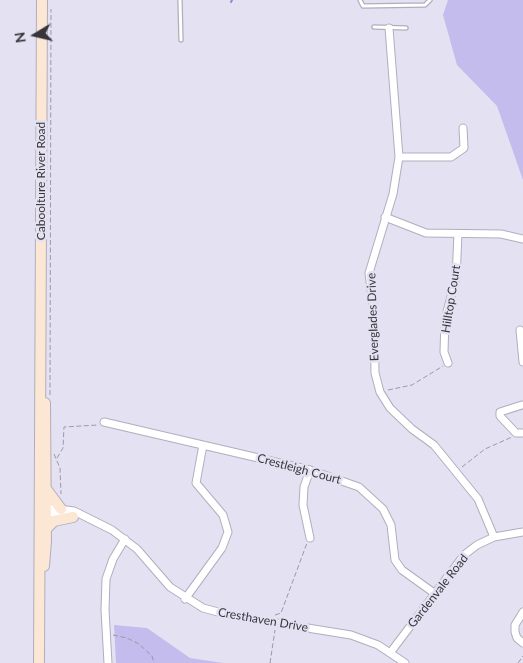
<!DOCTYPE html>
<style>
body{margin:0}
#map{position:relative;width:523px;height:663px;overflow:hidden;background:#e4e2f2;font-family:Lato,sans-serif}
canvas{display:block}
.north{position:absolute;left:10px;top:10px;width:50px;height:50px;-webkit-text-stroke:4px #e4e2f2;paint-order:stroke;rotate:261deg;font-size:14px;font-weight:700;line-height:20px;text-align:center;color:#36353b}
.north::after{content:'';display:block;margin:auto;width:18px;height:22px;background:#36353b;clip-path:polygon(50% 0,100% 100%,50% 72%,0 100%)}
</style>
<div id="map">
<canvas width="523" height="663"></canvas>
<div class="north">N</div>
</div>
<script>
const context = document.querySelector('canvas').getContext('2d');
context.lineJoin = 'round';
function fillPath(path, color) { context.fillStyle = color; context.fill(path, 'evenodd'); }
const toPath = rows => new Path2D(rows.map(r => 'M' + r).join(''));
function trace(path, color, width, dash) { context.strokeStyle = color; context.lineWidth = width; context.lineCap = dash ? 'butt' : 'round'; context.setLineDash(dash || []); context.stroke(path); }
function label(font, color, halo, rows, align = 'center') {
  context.font = font + ' Lato,sans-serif'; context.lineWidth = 5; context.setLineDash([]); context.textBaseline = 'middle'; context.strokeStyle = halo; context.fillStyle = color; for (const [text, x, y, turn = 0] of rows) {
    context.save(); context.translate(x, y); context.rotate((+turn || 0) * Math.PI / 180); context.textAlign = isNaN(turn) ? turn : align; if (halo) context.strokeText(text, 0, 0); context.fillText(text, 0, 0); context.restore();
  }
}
fillPath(toPath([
 [448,0,523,0,523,180,497,106,457,65,443,15],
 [114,625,147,628,190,658,223,663,116,663]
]), '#c4bced');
trace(toPath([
 [231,2,232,0]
]), '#988ace', 2);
const lane = toPath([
 [180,0,181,40],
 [360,0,363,6,425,5,430,0],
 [374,27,406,28]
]);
const street = toPath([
 [389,28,399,157,393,194,369,273,374,314,375,373,380,392,390,408,412,429,434,445,478,499,494,537],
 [399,157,451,157,464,148,463,128],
 [385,217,426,233,501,234,523,239],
 [520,330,523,362],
 [448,363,444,352,445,319,456,278,458,234],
 [522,405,500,412,500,416,516,433,523,433],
 [104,422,310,470,359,487,383,509,391,525,395,560,402,570,434,593],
 [43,507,74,511,112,530,137,549,170,587,203,608,233,616,351,635,378,645,405,663],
 [46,512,70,517],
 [310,538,303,505,304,487,310,470],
 [185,599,222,548,228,532,223,515,196,483,203,445],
 [523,612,515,625,515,632,517,638,523,643],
 [390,653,464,555,477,545,494,537,523,532],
 [108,663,105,610,106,579,113,559,125,539]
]);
const secondary = toPath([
 [47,490,61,509],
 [46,529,54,521,73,517],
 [44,566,46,541,45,403],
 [39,663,42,0]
]);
trace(lane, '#b0aebd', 5.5);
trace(street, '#b0aebd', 9);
trace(secondary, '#b0aebd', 12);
trace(toPath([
 [388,390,412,385,443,366],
 [50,395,51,9],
 [54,454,60,468,61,494],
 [57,458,63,448,64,427,98,425],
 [462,467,485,449,512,437],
 [275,615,281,613,307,543],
 [113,635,127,638,139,644,152,656,154,663],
 [270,663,275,630],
 [518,663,523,656]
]), '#9b99a5', 1, [5, 2.5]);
trace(lane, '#fff', 3);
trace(street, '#fff', 7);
trace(secondary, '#fbe7d4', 10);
label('12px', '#36353b', '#e4e2f2', [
 ["Caboolture River Road",41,181,-90],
 ["Hilltop Court",451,299,-81],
 ["Everglades Drive",373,317,-92],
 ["Crestleigh Court",299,469,15],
 ["Gardenvale Road",438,591,-52],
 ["Cresthaven Drive",263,620,10]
]);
</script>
